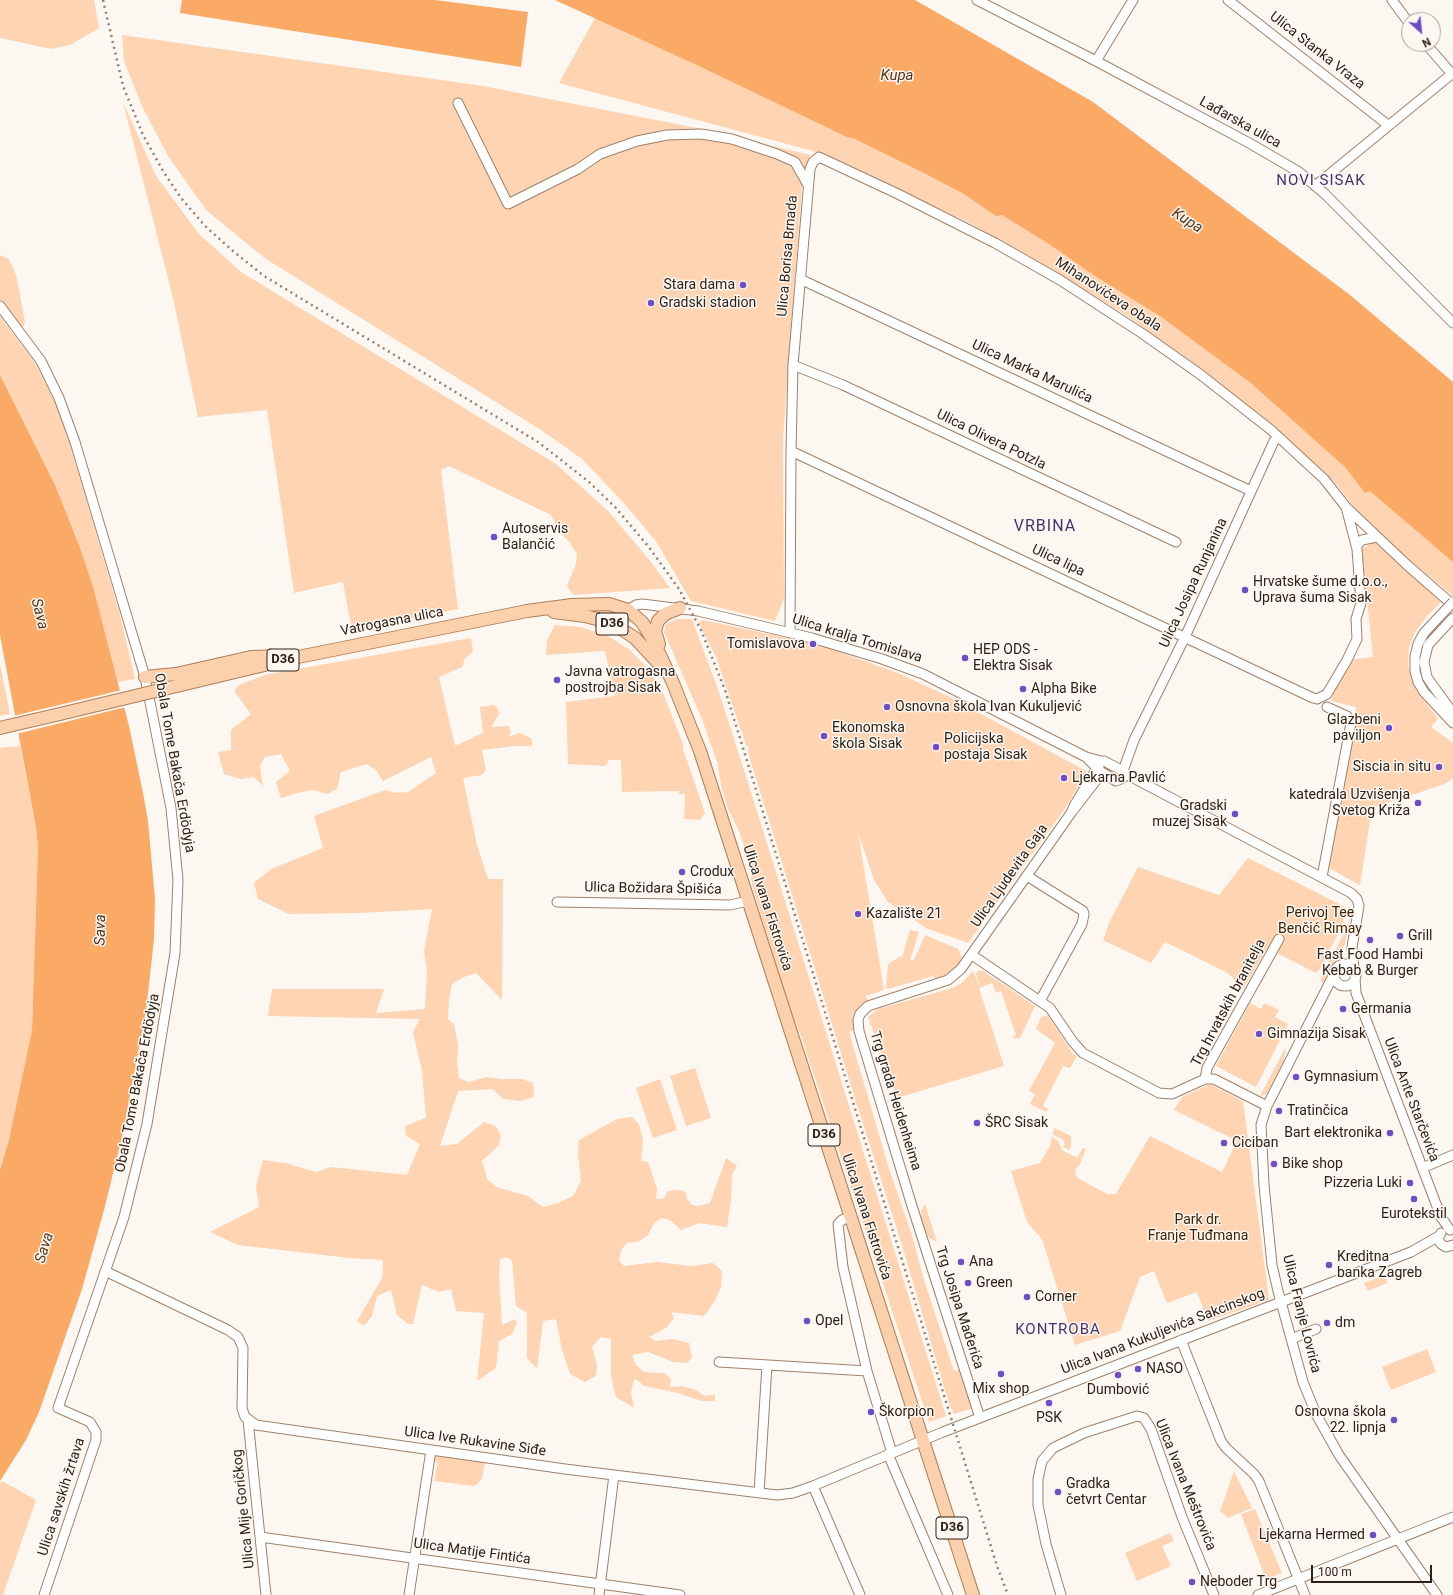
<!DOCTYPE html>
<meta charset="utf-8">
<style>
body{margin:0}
#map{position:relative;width:1453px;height:1595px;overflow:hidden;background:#fdf7f1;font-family:Roboto,sans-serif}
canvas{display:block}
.north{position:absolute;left:1401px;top:12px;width:40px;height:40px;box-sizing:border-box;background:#fdf7f1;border:1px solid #aaa29a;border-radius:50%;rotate:153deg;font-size:11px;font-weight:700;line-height:16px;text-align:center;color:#2e2218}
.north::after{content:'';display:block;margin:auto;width:14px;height:18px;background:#6e4dc6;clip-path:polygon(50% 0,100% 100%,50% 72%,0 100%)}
.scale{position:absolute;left:1311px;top:1565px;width:121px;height:18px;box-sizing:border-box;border:2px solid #2e2218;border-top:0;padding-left:5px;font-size:12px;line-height:14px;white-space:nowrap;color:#2e2218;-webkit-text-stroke:3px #fdf7f1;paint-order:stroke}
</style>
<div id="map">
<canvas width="1453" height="1595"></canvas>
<div class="north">N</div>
<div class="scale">100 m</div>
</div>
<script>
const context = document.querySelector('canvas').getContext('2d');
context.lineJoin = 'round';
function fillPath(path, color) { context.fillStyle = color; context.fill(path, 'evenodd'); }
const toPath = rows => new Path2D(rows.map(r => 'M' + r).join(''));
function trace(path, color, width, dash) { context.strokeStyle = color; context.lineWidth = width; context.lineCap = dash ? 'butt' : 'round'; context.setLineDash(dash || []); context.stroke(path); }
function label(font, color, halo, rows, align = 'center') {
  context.font = font + ' Roboto,sans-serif'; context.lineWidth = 3; context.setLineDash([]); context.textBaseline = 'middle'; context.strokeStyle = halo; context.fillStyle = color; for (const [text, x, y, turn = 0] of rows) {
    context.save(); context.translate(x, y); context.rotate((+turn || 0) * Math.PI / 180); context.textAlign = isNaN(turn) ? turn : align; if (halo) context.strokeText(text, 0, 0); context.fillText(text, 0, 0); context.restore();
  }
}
fillPath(toPath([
 [0,0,94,0,99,28,70,45,51,49,0,38],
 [605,0,844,68,1453,538,1453,596,1369,527,1338,486,1280,432,1205,372,1129,317,1048,267,968,222,813,151,559,83],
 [122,35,483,86,707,130,810,155,802,186,783,439,784,598,775,621,691,601,656,541,622,501,582,459,541,430,266,259,207,211,168,156,142,106,124,61],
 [123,102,156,176,199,234,241,272,556,464,609,512,651,562,670,588,573,595,567,586,576,564,577,554,570,543,559,531,551,515,449,466,441,470,458,609,352,631,343,582,294,593,267,410,198,417,173,298],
 [0,255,9,259,17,278,25,323,21,331,0,305],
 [0,317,35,363,61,414,120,615,135,679,118,682,94,590,55,485,0,375],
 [1374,541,1420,583,1442,601,1428,615,1415,632,1409,647,1408,666,1420,695,1438,719,1431,727,1453,743,1453,778,1445,784,1372,808,1360,885,1327,867,1346,776,1356,707,1331,701,1347,660,1373,657,1362,553,1362,549],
 [588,610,611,610,625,614,632,620,626,626,586,612],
 [676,619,692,619,719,692,756,808,946,1416,929,1422,801,1036,789,1006,753,889,747,854,739,831,728,809,722,789,717,762,702,719,664,632,666,624],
 [703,620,820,645,898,673,950,697,1086,771,1086,774,1064,810,968,943,926,928,888,902,874,880,858,832,884,990,866,996,868,1002,854,1022,854,1030,849,1032,889,1169,911,1232,923,1277,954,1371,959,1370,968,1395,971,1409,954,1414,948,1400,897,1229,856,1102,750,759,748,750,749,748,746,745,716,657,698,622],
 [555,625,580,627,608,636,630,650,651,672,663,693,683,744,683,749,705,813,700,820,684,819,685,794,679,794,679,791,622,792,621,760,608,760,607,764,604,766,568,764,566,702,615,696,605,651,546,655,547,640],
 [471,638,473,652,465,658,462,667,439,677,455,746,483,733,480,707,494,705,498,709,499,714,491,727,509,726,511,732,508,737,520,733,532,739,532,746,515,746,482,750,486,770,482,775,463,778,477,845,488,879,503,879,502,1000,476,973,464,977,452,984,449,999,448,1019,454,1024,458,1045,457,1063,459,1078,468,1082,487,1077,502,1079,522,1079,533,1083,534,1097,520,1101,503,1099,493,1089,458,1091,440,1146,457,1144,484,1122,496,1126,501,1136,498,1146,482,1161,487,1179,496,1187,528,1196,543,1207,558,1203,573,1196,581,1181,578,1154,579,1140,617,1119,632,1117,639,1124,643,1140,641,1161,648,1162,657,1188,656,1199,663,1199,668,1191,680,1190,686,1192,687,1199,692,1205,699,1206,710,1203,726,1158,737,1166,732,1174,731,1200,727,1227,699,1223,681,1230,670,1220,662,1218,654,1223,648,1235,640,1241,627,1243,621,1250,619,1260,624,1266,657,1262,692,1266,713,1263,722,1271,721,1287,715,1301,704,1316,671,1312,674,1318,666,1328,649,1337,656,1341,673,1339,689,1343,692,1357,687,1363,673,1362,648,1352,632,1355,636,1365,644,1372,664,1373,671,1379,670,1387,682,1386,696,1390,704,1396,715,1395,715,1401,701,1401,678,1393,644,1386,639,1381,634,1379,631,1393,634,1408,616,1397,611,1376,611,1339,601,1337,592,1347,597,1365,596,1376,585,1382,570,1374,562,1350,556,1319,543,1321,537,1369,527,1358,527,1313,516,1306,512,1261,507,1257,500,1259,499,1275,502,1325,515,1319,517,1323,512,1334,499,1341,496,1368,477,1381,484,1313,456,1311,451,1289,439,1292,422,1285,413,1324,408,1324,397,1315,391,1290,377,1296,372,1316,364,1326,357,1321,382,1278,383,1260,349,1258,238,1245,210,1232,259,1207,256,1186,263,1160,286,1163,316,1172,331,1167,407,1175,420,1144,406,1136,405,1126,426,1118,422,1071,413,1032,420,1019,268,1016,272,989,384,989,376,1013,425,1009,427,972,424,951,432,909,360,913,289,914,258,899,254,883,271,869,323,848,314,816,385,790,395,793,408,792,436,773,431,757,383,781,376,770,367,764,341,772,337,789,327,794,313,790,297,793,281,798,276,782,290,771,281,754,265,757,260,765,263,786,254,777,241,779,224,774,218,752,231,750,231,730,251,714,234,691,239,685,264,675],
 [0,664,10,714,0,716],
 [20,746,36,827,38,848,32,1030,9,1140,0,1170,0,748],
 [1248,858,1345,907,1346,913,1341,928,1320,969,1316,973,1267,948,1244,988,1226,972,1165,942,1151,963,1103,940,1109,923,1138,867,1219,895],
 [1351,914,1345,944,1324,984,1320,981,1346,929],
 [910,930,919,932,910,960,914,960,925,935,958,949,962,958,960,963,952,973,937,980,933,976,888,989,886,988,888,964,903,955],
 [979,970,983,971,1035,1006,1020,1038,1015,1039,1012,1036,1016,1035,1001,991,996,993,992,983,979,988,1004,1066,897,1098,868,1017,878,1009,952,988,962,983,973,971,979,986,976,974],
 [1250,1003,1261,1009,1264,1003,1279,1010,1275,1017,1288,1024,1256,1087,1216,1066],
 [1048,1015,1073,1054,1077,1056,1070,1068,1063,1066,1043,1106,1048,1109,1046,1112,1030,1104,1035,1094,1029,1091,1055,1043,1036,1029,1041,1017],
 [1286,1047,1284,1060,1267,1094,1260,1096],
 [695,1068,711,1118,686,1126,670,1076],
 [660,1079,677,1130,653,1138,636,1088],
 [1210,1084,1243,1101,1269,1300,1208,1321,1197,1292,1167,1303,1154,1271,1140,1277,1120,1331,1075,1345,1042,1239,1027,1222,1011,1171,1040,1163,1050,1146,1052,1137,1058,1141,1062,1150,1077,1158,1083,1148,1086,1149,1079,1166,1075,1169,1076,1177,1107,1194,1116,1194,1150,1136,1222,1172,1237,1141,1174,1110,1182,1097],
 [1055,1128,1071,1136,1071,1146,1069,1150,1063,1147,1065,1144,1063,1140,1052,1134],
 [925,1204,937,1242,929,1238,921,1222,921,1211],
 [1383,1276,1387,1279,1387,1283,1368,1291,1364,1283],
 [1427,1349,1436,1372,1391,1390,1382,1367],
 [436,1454,483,1461,485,1463,482,1478,478,1484,473,1486,434,1481,438,1463,432,1461],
 [1234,1471,1252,1508,1228,1518,1220,1511],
 [2,1481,36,1500,3,1595,0,1595,0,1483],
 [1255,1509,1282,1573,1266,1579,1241,1514],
 [1170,1533,1174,1541,1162,1546,1171,1566,1137,1581,1125,1553]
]), '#fed4b2');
fillPath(toPath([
 [182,0,435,0,528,12,521,67,180,13],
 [555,0,915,0,1093,102,1350,295,1453,382,1453,562,1370,491,1365,493,1346,468,1251,383,1160,316,1095,276,1049,244,1002,215,996,216,964,194,928,175,855,139,847,137,699,66],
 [0,375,55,485,80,548,94,590,129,726,143,793,148,821,155,899,154,939,146,1011,122,1137,104,1210,82,1289,39,1412,26,1440,0,1481,0,1170,9,1140,32,1030,38,848,36,827,0,635]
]), '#faaa65');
fillPath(toPath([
 [122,690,126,707,16,734,13,716]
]), '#fdf7f1');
const minor = toPath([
 [977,0,1096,61,1251,144,1299,172,1325,194,1453,323],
 [1228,0,1388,125],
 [1392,0,1409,23],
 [1426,44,1452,74],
 [1096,61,1133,0],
 [458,103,508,204,578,169,600,154,637,141,667,135,701,134,732,139,777,154,795,162,808,185],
 [1315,186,1453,73],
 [800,279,1251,491],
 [0,306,41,361,59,398,75,442,145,677,171,808,178,880,175,953,147,1124,124,1217,58,1408,90,1422,96,1432,96,1440,44,1595],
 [793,365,843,385,1176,542],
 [1348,509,1406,564,1453,605],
 [1356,546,1362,540,1377,537],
 [628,610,636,605,642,604,698,611,812,638,882,659,923,674,1086,757,1101,761],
 [1453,618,1428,645,1424,662,1427,677,1431,683,1453,713],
 [1436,620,1424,633,1418,644,1415,656,1415,671,1418,682,1424,692,1453,723],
 [790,633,791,451,793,365,810,169,813,162,819,157,898,194,995,243,1060,280,1143,334,1201,375,1271,430,1324,479,1346,507,1357,549,1361,603,1356,619,1357,639,1347,660,1327,694,1317,699,1313,698,791,451],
 [1088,759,1097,768,1075,804,1071,813,1098,778,1105,774],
 [1104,761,1123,771,1125,775,1123,778,1116,781,1100,771,1097,764,1104,761],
 [1123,771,1134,740,1185,637,1274,441,1278,438],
 [1124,773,1351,893,1357,899,1359,906,1352,947,1354,970],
 [1027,876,1083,911,1084,914,1082,924,1040,1001],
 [1322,877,1351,723,1347,716,1327,707],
 [557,902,730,905,748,901],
 [972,955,1050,1008,1073,1042,1083,1053,1159,1093,1172,1094,1205,1079,1214,1079,1267,1106],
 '1334 975a11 11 0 1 1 22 0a11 11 0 1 1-22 0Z',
 [1334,974,1267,1106,1261,1125,1264,1185,1272,1265,1278,1291,1303,1382,1316,1414,1339,1455,1437,1595],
 [1355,978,1356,993,1441,1217,1450,1230],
 [1205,1079,1207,1068,1279,939],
 [1422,1168,1453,1155],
 [850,1217,842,1220,838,1224,843,1267,867,1371,892,1453],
 [1441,1233,1438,1239,1441,1244,1446,1247,1453,1245],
 [105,1271,228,1330,238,1337,243,1348,242,1408,245,1417,256,1425,565,1469,777,1495,793,1493,813,1486,943,1432,1411,1252,1439,1236],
 [1291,1339,1316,1329],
 [1181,1340,1221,1441,1226,1448,1254,1474,1259,1481,1305,1595],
 [719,1362,867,1371],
 [980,1418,912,1206,859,1031,858,1020,860,1014,868,1006,948,980,961,969,1071,813],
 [248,1420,266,1595],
 [888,1454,948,1595],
 [813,1486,860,1595],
 [759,1493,767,1365],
 [260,1537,680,1595],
 [409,1595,431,1450],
 [599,1595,614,1475],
 [1061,1595,1046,1544,1038,1505,1038,1479,1042,1461,1053,1448,1084,1433,1137,1416,1144,1418,1151,1429,1182,1517,1214,1595],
 [1258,1595,1453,1517]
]);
const major = toPath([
 [554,612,585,616,612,623,635,638,659,664],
 [659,644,655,631,658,621,665,614,680,608],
 [145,677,176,674,251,657,282,656],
 [164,689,298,657,527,611,572,605,609,604,628,610,642,622,653,640,673,683,700,751,973,1595],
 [0,728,60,714]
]);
trace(minor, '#9e8169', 11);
trace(major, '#b07e55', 14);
trace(minor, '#fff', 9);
trace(major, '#fad0ad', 12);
trace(toPath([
 [103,0,123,86,143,135,163,171,181,198,205,226,233,251,264,276,538,442,560,459,589,482,615,507,648,546,679,589,701,630,725,690,961,1450,997,1566,1008,1595]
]), '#8c827a', 2.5, [2, 4]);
const minorBridge = toPath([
 [1436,620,1453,602]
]);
const majorBridge = toPath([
 [60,714,164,689]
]);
trace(minorBridge, '#9e8169', 11, []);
trace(majorBridge, '#b07e55', 14, []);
trace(minorBridge, '#fff', 9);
trace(majorBridge, '#fad0ad', 12);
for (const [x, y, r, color] of [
 [743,285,4,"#6e4dc6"],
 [651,303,4,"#6e4dc6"],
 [494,537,4,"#6e4dc6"],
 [1245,590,4,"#6e4dc6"],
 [813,644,4,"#6e4dc6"],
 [965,658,4,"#6e4dc6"],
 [557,680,4,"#6e4dc6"],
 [1023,689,4,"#6e4dc6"],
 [887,707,4,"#6e4dc6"],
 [1389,728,4,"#6e4dc6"],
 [824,736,4,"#6e4dc6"],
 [936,747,4,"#6e4dc6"],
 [1439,767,4,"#6e4dc6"],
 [1064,778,4,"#6e4dc6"],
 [1418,803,4,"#6e4dc6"],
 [1235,814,4,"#6e4dc6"],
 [682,872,4,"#6e4dc6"],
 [858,914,4,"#6e4dc6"],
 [1400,936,4,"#6e4dc6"],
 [1370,940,4,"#6e4dc6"],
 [1343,1009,4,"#6e4dc6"],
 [1259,1034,4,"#6e4dc6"],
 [1296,1077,4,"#6e4dc6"],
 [1279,1111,4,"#6e4dc6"],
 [977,1123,4,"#6e4dc6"],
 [1390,1133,4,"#6e4dc6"],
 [1224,1143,4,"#6e4dc6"],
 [1274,1164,4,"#6e4dc6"],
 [1410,1183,4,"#6e4dc6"],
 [1414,1199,4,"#6e4dc6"],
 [961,1262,4,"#6e4dc6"],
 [1329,1265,4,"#6e4dc6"],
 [968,1283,4,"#6e4dc6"],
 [1027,1297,4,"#6e4dc6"],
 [807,1321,4,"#6e4dc6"],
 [1327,1323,4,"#6e4dc6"],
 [1138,1369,4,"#6e4dc6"],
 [1001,1374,4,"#6e4dc6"],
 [1118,1375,4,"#6e4dc6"],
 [1049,1403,4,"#6e4dc6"],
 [871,1412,4,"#6e4dc6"],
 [1394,1420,4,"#6e4dc6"],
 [1058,1492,4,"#6e4dc6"],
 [1373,1535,4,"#6e4dc6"],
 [1192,1582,4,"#6e4dc6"]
]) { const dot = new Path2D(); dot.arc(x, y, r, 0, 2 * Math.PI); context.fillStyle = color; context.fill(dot); trace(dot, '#fdf7f1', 1.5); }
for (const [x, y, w] of [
 [612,624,32],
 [283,660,32],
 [824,1135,32],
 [952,1528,32]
]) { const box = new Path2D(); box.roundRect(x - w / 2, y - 11, w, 22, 3); context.fillStyle = '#fdf7f1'; context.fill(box); trace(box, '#2e2218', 1); }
label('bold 13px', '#2e2218', null, [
 ["D36",612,624],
 ["D36",283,660],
 ["D36",824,1135],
 ["D36",952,1528]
]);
label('14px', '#2e2218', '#fdf7f1', [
 ["Ulica Stanka Vraza",1317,51,38],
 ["Lađarska ulica",1240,123,29],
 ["Ulica Borisa Brnada",788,256,-85],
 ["Mihanovićeva obala",1108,295,33],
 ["Ulica Marka Marulića",1032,372,25],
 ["Ulica Olivera Potzla",991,440,26],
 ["Ulica lipa",1058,561,25],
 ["Ulica Josipa Runjanina",1194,583,-65],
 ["Vatrogasna ulica",392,622,-11],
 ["Ulica kralja Tomislava",857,639,17],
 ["Obala Tome Bakača Erdödyja",174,763,80],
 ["Ulica Ljudevita Gaja",1010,876,-55],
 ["Ulica Božidara Špišića",653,889,1],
 ["Ulica Ivana Fistrovića",767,908,72],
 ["Trg hrvatskih branitelja",1229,1003,-62],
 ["Obala Tome Bakača Erdödyja",138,1083,-79],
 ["Ulica Ante Starčevića",1411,1100,69],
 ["Trg grada Heidenheima",895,1101,73],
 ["Ulica Ivana Fistrovića",866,1217,72],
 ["Trg Josipa Mađerića",959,1308,72],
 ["Ulica Franje Lovrića",1301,1314,76],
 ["Ulica Ivana Kukuljevića Sakcinskog",1163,1332,-21],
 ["Ulica Ive Rukavine Siđe",475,1442,8],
 ["Ulica Ivana Meštrovića",1185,1485,68],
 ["Ulica savskih žrtava",62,1497,-72],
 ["Ulica Mije Goričkog",244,1509,-96],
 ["Ulica Matije Fintića",472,1552,8]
]);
label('14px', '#2e2218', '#fdf7f1', [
 ["Stara dama",735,285,"right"],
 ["Gradski stadion",659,303],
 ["Autoservis",502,529],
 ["Balančić",502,545],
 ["Hrvatske šume d.o.o.,",1253,582],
 ["Uprava šuma Sisak",1253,598],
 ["Tomislavova",805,644,"right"],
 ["HEP ODS -",973,650],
 ["Elektra Sisak",973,666],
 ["Javna vatrogasna",565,672],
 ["postrojba Sisak",565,688],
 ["Alpha Bike",1031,689],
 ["Osnovna škola Ivan Kukuljević",895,707],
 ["Glazbeni",1381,720,"right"],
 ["paviljon",1381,736,"right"],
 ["Ekonomska",832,728],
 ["škola Sisak",832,744],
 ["Policijska",944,739],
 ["postaja Sisak",944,755],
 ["Siscia in situ",1431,767,"right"],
 ["Ljekarna Pavlić",1072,778],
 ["katedrala Uzvišenja",1410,795,"right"],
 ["Svetog Križa",1410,811,"right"],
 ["Gradski",1227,806,"right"],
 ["muzej Sisak",1227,822,"right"],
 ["Crodux",690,872],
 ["Kazalište 21",866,914],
 ["Grill",1408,936],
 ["Fast Food Hambi",1370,955,"center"],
 ["Kebab & Burger",1370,971,"center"],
 ["Germania",1351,1009],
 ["Gimnazija Sisak",1267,1034],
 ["Gymnasium",1304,1077],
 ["Tratinčica",1287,1111],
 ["ŠRC Sisak",985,1123],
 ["Bart elektronika",1382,1133,"right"],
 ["Ciciban",1232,1143],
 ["Bike shop",1282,1164],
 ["Pizzeria Luki",1402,1183,"right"],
 ["Eurotekstil",1414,1214,"center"],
 ["Kreditna",1337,1257],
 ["banka Zagreb",1337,1273],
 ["Ana",969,1262],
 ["Green",976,1283],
 ["Corner",1035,1297],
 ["Opel",815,1321],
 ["dm",1335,1323],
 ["NASO",1146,1369],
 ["Mix shop",1001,1389,"center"],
 ["Dumbović",1118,1390,"center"],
 ["Škorpion",879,1412],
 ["Osnovna škola",1386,1412,"right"],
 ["22. lipnja",1386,1428,"right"],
 ["PSK",1049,1418,"center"],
 ["Gradka",1066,1484],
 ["četvrt Centar",1066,1500],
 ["Ljekarna Hermed",1365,1535,"right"],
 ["Neboder Trg",1200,1582]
], 'left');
label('14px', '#412304', '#fdf7f1', [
 ["Perivoj Tee",1320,913],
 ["Benčić Rimay",1320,929],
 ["Park dr.",1198,1220],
 ["Franje Tuđmana",1198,1236]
]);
label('italic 15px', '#563519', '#fdf7f1', [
 ["Kupa",897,76],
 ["Kupa",1187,221,33],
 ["Sava",39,614,76],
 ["Sava",101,930,-89],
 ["Sava",45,1248,-73]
]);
context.letterSpacing = '1px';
label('15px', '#423470', '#fdf7f1', [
 ["NOVI SISAK",1321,181],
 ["KONTROBA",1058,1330]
]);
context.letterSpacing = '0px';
context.letterSpacing = '1px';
label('16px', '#423470', '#fdf7f1', [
 ["VRBINA",1045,527]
]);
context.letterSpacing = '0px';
</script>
